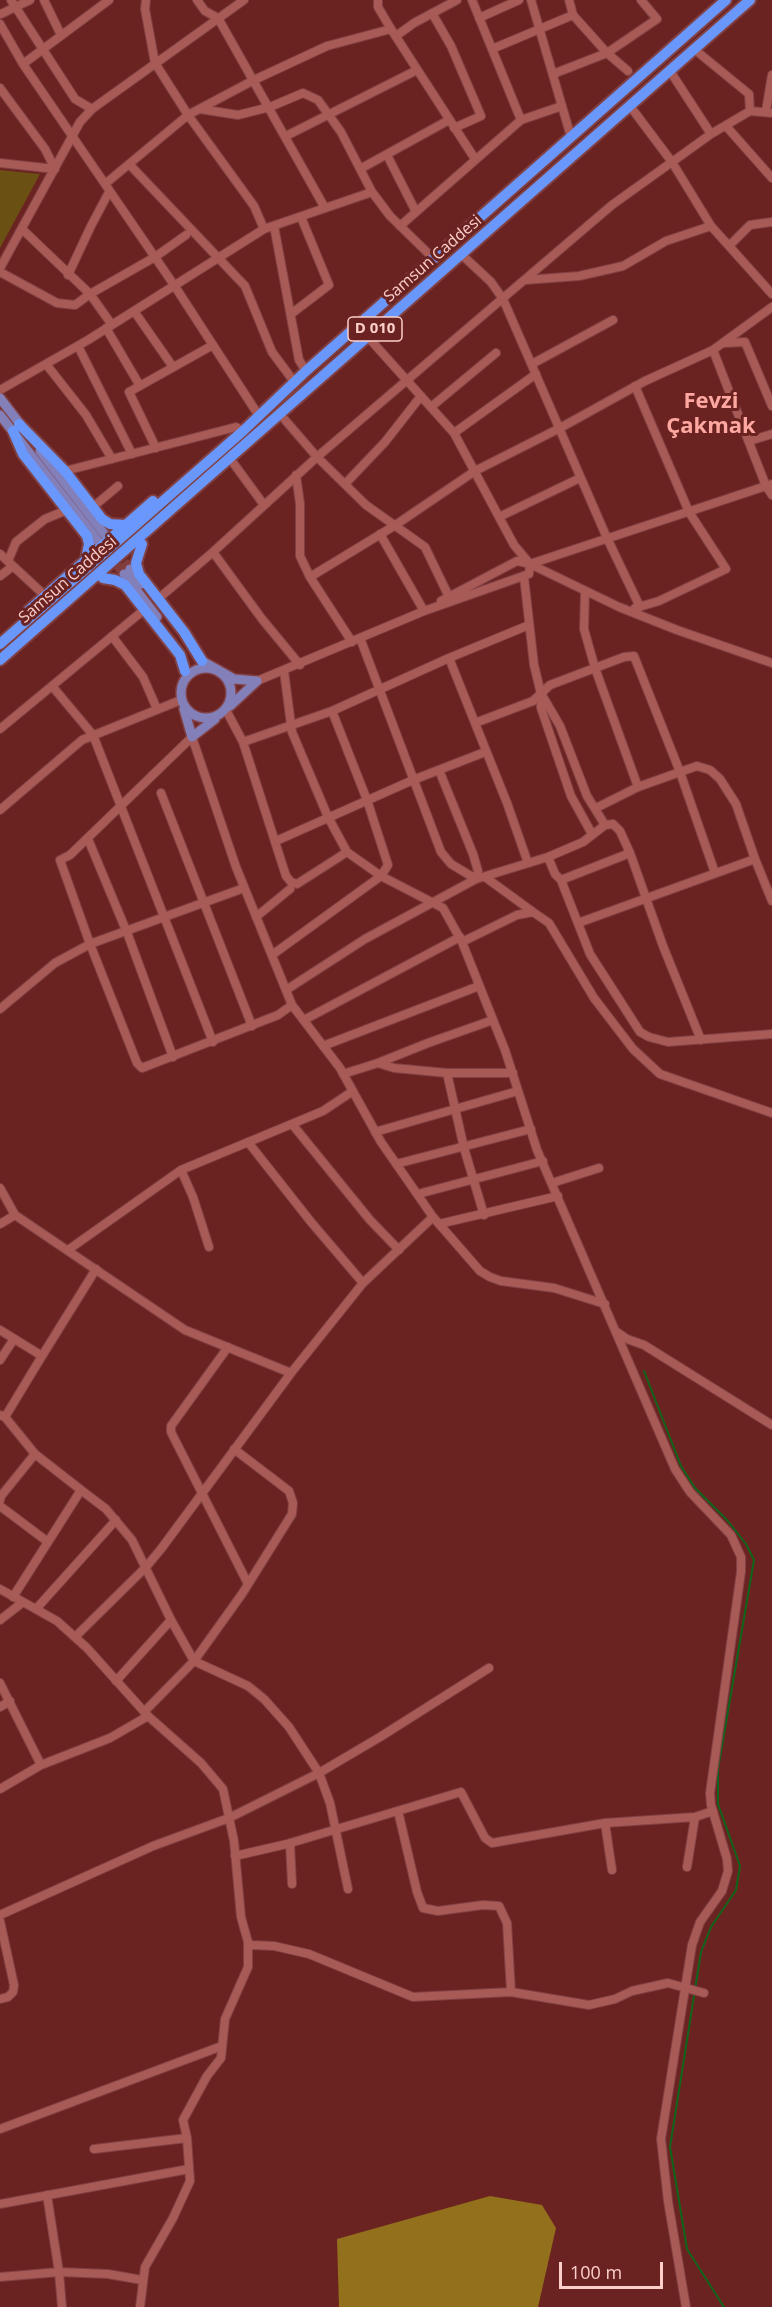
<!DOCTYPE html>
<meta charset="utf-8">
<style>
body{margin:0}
#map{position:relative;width:772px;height:2307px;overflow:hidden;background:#6b2322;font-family:"Open Sans",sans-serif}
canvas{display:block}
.scale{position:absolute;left:559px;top:2262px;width:104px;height:27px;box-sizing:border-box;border:3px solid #fccfca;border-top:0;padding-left:8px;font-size:18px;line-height:21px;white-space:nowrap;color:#fccfca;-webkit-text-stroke:4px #6b2322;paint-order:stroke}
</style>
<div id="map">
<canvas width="772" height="2307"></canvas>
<div class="scale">100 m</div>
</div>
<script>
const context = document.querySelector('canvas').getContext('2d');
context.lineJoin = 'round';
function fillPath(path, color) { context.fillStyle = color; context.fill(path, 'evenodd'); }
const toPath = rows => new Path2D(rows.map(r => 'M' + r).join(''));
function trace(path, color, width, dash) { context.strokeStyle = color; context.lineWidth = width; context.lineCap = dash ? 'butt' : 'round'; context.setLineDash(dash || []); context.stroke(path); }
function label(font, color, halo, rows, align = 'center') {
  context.font = font + ' "Open Sans",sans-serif'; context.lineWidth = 6; context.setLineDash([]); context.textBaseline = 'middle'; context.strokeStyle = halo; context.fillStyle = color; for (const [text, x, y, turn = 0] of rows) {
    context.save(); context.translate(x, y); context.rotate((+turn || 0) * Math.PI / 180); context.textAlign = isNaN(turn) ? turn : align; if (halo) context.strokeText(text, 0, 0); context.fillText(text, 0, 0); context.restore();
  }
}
fillPath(toPath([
 [0,170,40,174,0,248]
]), '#6a5012');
fillPath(toPath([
 [490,2196,542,2205,556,2228,538,2307,339,2307,337,2239]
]), '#93701c');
trace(toPath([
 [644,1371,681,1466,695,1488,727,1520,746,1544,754,1560,718,1769,718,1804,740,1866,736,1890,711,1927,701,1952,670,2147,687,2249,724,2307]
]), '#10651b', 2);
trace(toPath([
 [108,540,130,569],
 [109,555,124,574]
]), '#813d3b', 9, [9, 4.5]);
const minor = toPath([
 [11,0,75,99,92,109],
 [44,0,61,35],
 [146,0,145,9,155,63,188,115,254,206,264,229],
 [197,0,205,11,218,18,325,208],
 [378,0,378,7,391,29,475,159],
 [472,0,521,120],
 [531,0,571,137],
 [569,0,573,15,607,53,628,71],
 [432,13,451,46,481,116,454,128],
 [1,14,30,0],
 [479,18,519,0],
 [0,24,23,64,174,285,259,416],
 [396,36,414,23,457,0],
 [492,49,573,15],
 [694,49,749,94,750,111],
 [23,64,109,0],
 [670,71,711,134],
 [553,74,607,53,657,19,641,0],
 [0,88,45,149,55,169],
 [630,106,672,162,711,226,772,294],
 [200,109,238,115,270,107,303,93,318,100,341,132,372,192,390,216,434,259],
 [766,111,772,75],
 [726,126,772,178],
 [286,136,417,70],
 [387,155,416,212],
 [0,163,55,169],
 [129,164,245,286,272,352,295,383],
 [360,169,449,120],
 [105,184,188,115,254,80,327,46,391,29],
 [274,226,299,360,306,371],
 [400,226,521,120,562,106],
 [22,229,90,294,155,257,186,235],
 [729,246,750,225,772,222],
 [461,254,491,282,503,299,607,538,640,607],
 [0,268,80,122,92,109,244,0],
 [0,272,57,303,75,305,90,294,112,325],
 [68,275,91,226,109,192],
 [525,280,579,276,623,266,666,241,711,226],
 [134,311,173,367],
 [291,314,329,285,301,217],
 [106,328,140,386],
 [724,343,745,342,772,406],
 [78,346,132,454],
 [713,350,766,486,772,495],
 [46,364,86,415,112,459],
 [532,364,613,320],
 [635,386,689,512,726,569,659,601,635,608],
 [0,390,88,340,264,229,372,192],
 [431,407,496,353],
 [279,413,317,457,366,505,425,547,450,599],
 [454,433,536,374],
 [749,441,772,434],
 [156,448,129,392,213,345],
 [234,464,264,505],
 [65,471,236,427,243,431],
 [296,475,300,504,300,556,310,577,352,642],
 [345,484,385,442,421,396],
 [93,507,118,486],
 [499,517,580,478],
 [380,534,424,611],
 [213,552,262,619,300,665],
 [0,554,40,591],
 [8,561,16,542,45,519,67,510],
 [530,564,772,484],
 [0,576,13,566],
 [310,577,394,526,475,471,560,428,645,381,713,350,772,307],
 [524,577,534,665,541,694,541,708,571,796,592,834],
 [585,591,584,629,595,668,638,787],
 [158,599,213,552,317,457,612,205,711,134,750,111,772,113],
 [441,601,517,561,530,564,619,607,677,630,772,663],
 [112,636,143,677,157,709],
 [360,638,441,852,451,864,476,879,478,871,473,854,439,770],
 [449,658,507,803,528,863],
 [284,671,292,732,328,817,347,852,381,876,443,908,462,942,517,915,533,912,549,923,594,998,633,1049,660,1074,772,1113],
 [257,681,424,611,529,574,530,564,514,545,454,433,367,336],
 [52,686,93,735,213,1042],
 [542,695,560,726,587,796,605,825],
 [226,710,243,742,286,876,291,882,297,884,347,852],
 [475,723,533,701,550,685,624,657,634,656,680,772,715,873],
 [0,729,145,609],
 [243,742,332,711,449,658,529,625],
 [161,793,252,1026],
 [596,808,638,787,680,772,697,766,710,770,720,779,736,804,755,859,772,901],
 [0,810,82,740,181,700],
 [88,839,128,935,173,1057],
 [276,841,413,780,485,752],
 [548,857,555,874,561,880,590,954,640,1032,649,1037,668,1042,772,1034],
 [485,877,533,912],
 [561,880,630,853],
 [256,917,290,889],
 [578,923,755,859],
 [462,942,505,1050,537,1150,675,1469,690,1492,731,1535,741,1557,741,1572,710,1793,711,1805,727,1859,728,1871,722,1891,700,1922,692,1945,661,2139,668,2201,686,2307],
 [272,955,381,876,388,865,367,800,332,711],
 [286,990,365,939,476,879,548,857,583,842,605,825,613,824,620,831,630,853,663,946,701,1040],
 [292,1005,278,1015,142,1068,137,1063,90,944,60,860,70,855,192,737,236,867,292,1005,340,1068,381,1142,433,1217,480,1271,490,1277,501,1281,554,1288,605,1304],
 [0,1009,55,963,90,944,244,888],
 [304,1020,460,937],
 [323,1046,479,986],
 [378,1063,394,1068,447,1073,513,1073],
 [447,1073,464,1148,484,1215],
 [343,1074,378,1063,428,1043,493,1020],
 [292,1124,370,1220,399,1250],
 [375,1132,518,1091],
 [248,1142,311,1222,363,1283],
 [396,1164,531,1129],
 [181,1170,193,1197,209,1247],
 [552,1183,599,1168],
 [0,1188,15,1215,185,1330,291,1373],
 [418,1194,543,1161],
 [0,1224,15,1215],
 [439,1224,558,1196],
 [68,1250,181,1170,323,1111,353,1091],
 [0,1330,42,1356,5,1417],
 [617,1332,627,1339,644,1345,772,1425],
 [228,1347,171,1426,171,1432,248,1584],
 [42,1356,96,1269],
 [0,1360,14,1339],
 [0,1415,5,1417,35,1454,81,1490,13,1597],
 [81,1490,106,1509,132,1540,171,1620,194,1661,248,1686,264,1699,289,1727,319,1773,330,1803,348,1889],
 [0,1500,1,1496,35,1454],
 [0,1506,48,1542],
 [0,1589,57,1621,87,1648,148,1716,201,1763,223,1789,234,1841,241,1917,248,1942,248,1967,225,2019,221,2058,207,2076,183,2120,187,2138,190,2181,173,2218,145,2267,140,2307],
 [36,1609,116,1520],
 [0,1620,23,1602],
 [75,1637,146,1567,161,1549,291,1373,363,1283,433,1217],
 [116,1681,171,1620],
 [0,1683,41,1765],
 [0,1707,10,1701],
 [144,1712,194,1661,242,1594,292,1514,293,1503,289,1491,234,1449],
 [0,1789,41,1765,110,1738,148,1716],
 [398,1811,417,1892,423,1908,438,1911,483,1905,499,1906,507,1923,511,1992],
 [605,1823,695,1817,713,1811],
 [290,1843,292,1884],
 [235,1856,287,1844,461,1792,485,1838,492,1843,605,1823,612,1870],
 [687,1867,695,1817],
 [0,1915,153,1846,229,1818,319,1773,380,1737,489,1668],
 [0,1921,14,1985,13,1992,8,1997,0,1999],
 [248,1942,251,1945,274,1946,309,1954,413,1997,511,1992,589,2005,615,1999,632,1991,668,1983,704,1993],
 [0,2129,222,2046],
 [94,2149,187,2138],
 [47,2195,59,2272,62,2307],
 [0,2204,189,2169],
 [0,2277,59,2272,108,2274,142,2280]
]);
const major = toPath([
 [0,398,23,428],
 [0,415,98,541],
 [40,451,105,535],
 [130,569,141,584],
 [124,574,157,617],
 [198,656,202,661,234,679,257,681],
 '181 693a25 25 0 1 1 50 0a25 25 0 1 1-50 0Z',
 [230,706,257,681],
 [184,709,192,737,215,719]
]);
const highway = toPath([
 [19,424,65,471,102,519,110,524,125,525],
 [13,431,23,454,87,536,89,544,86,559],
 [142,544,136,563,139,574,184,632,202,661],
 [103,578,115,580,125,585,180,655,185,671],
 [28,611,153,501],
 [0,644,243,431,306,371,726,0],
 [0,660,750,0]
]);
trace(minor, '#814043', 10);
trace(major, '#814043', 12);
trace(highway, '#814043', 14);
trace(minor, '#a85a56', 8);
trace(major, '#837fb9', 9);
trace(highway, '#6a97fb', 10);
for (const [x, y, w] of [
 [375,329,54]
]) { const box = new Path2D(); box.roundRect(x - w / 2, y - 12, w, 24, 4.5); context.fillStyle = '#6b2322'; context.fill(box); trace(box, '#fccfca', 1.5); }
label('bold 15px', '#fccfca', null, [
 ["D 010",375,329]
]);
label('16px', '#fccfca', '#6b2322', [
 ["Samsun Caddesi",433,259,-41],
 ["Samsun Caddesi",68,580,-41]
]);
label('bold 22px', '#fea8a1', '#6b2322', [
 ["Fevzi",711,402],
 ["Çakmak",711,427]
]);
</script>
